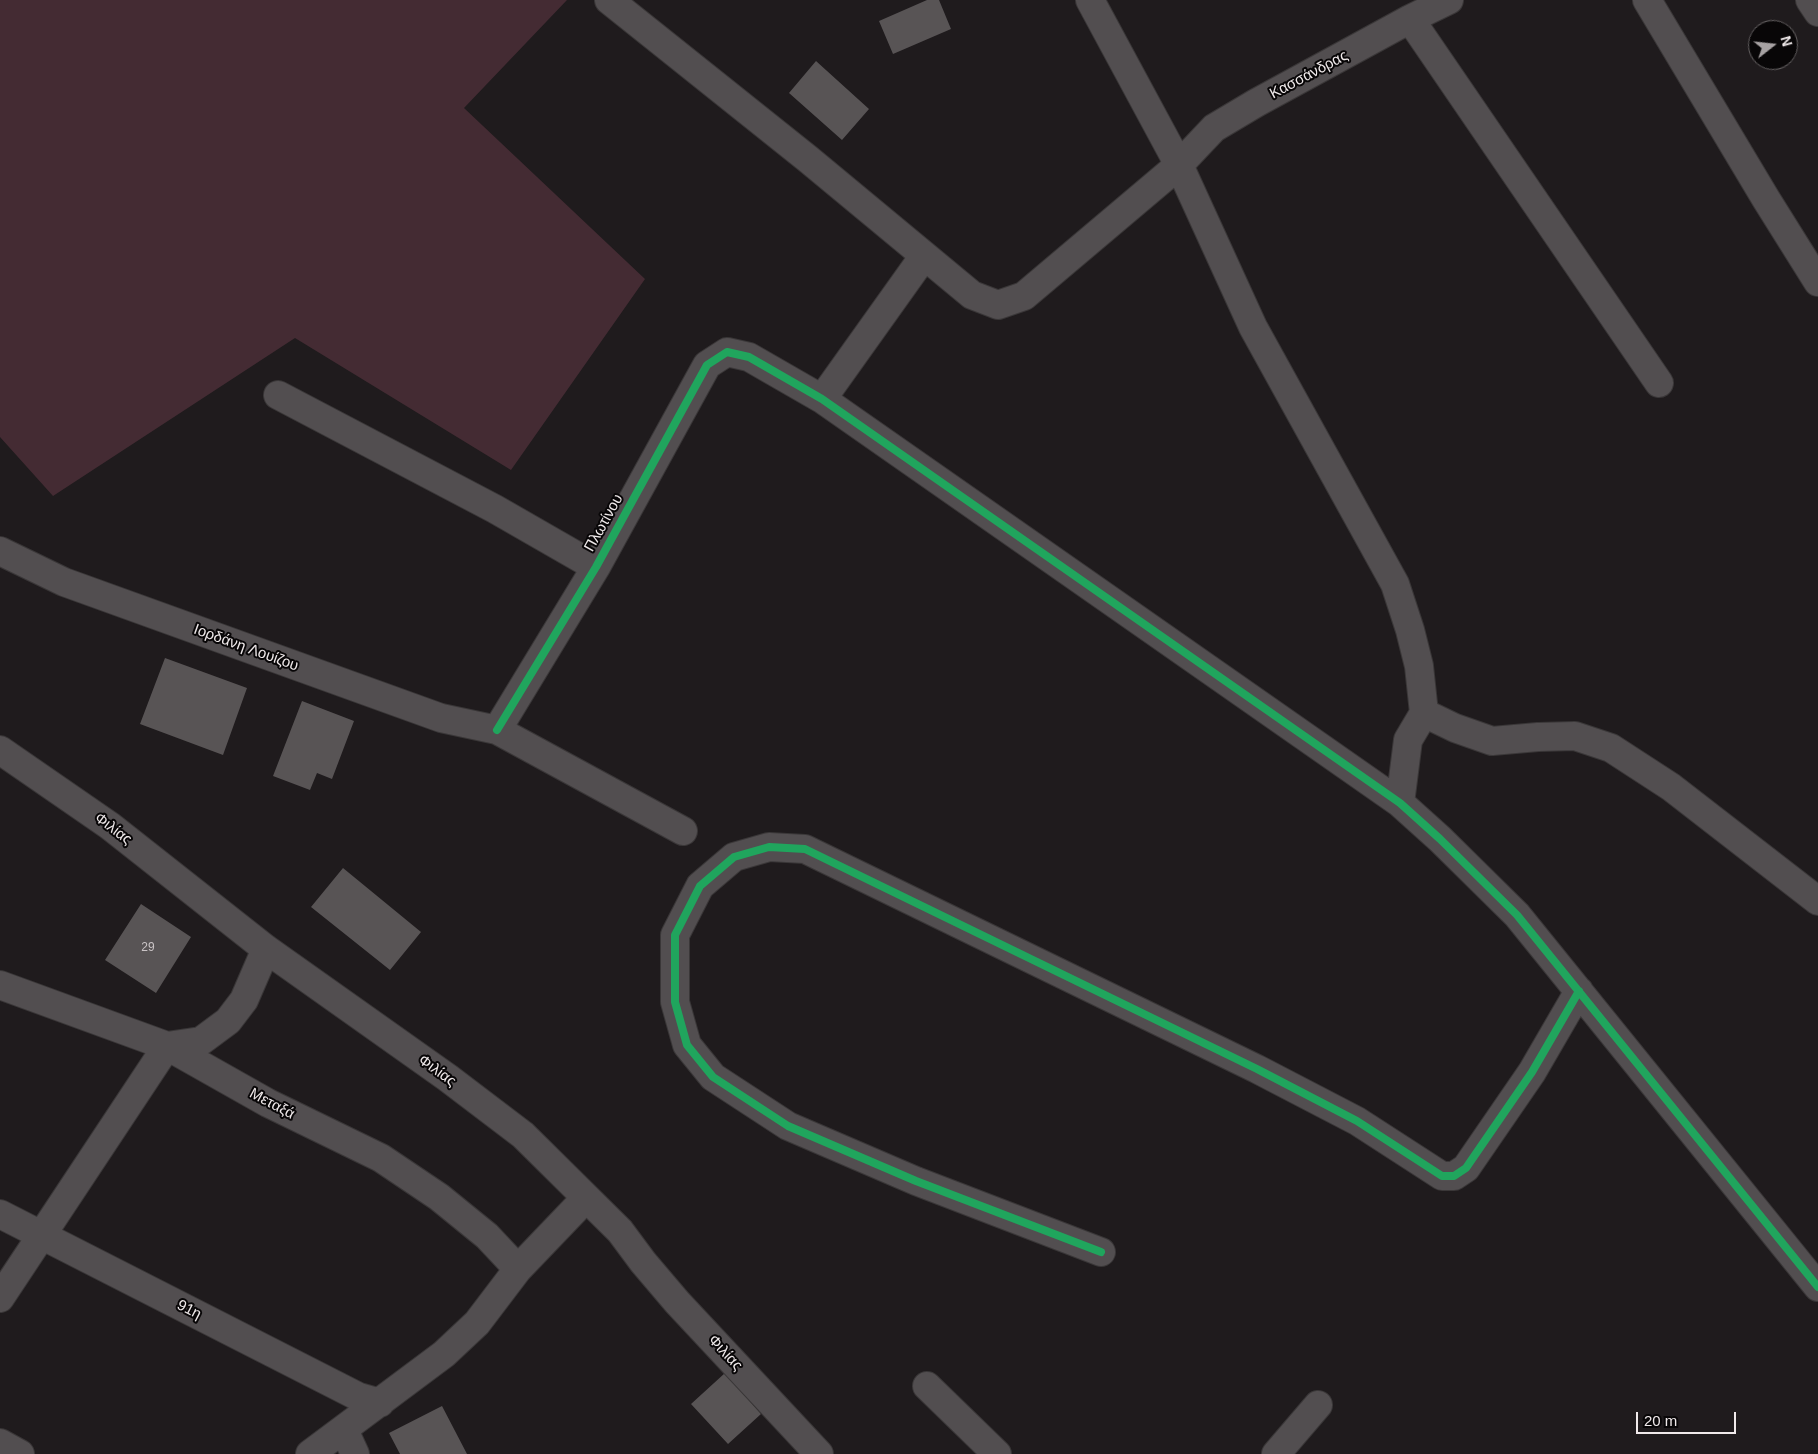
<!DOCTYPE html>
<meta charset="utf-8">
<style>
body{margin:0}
#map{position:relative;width:1818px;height:1454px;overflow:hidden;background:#1f1b1d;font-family:Arial,sans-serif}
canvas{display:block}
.north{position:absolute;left:1748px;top:20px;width:50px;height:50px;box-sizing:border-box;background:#080607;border:1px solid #656162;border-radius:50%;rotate:74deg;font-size:14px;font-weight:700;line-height:20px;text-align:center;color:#f0eaeb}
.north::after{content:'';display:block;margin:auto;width:18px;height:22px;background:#a7a2a3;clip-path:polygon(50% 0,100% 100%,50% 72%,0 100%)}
.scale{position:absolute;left:1636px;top:1412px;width:100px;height:22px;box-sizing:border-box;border:2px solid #f0eaeb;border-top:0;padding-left:6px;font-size:15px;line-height:18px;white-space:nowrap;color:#f0eaeb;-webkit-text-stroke:4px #080607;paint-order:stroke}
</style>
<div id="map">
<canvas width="1818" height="1454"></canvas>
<div class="north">N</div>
<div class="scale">20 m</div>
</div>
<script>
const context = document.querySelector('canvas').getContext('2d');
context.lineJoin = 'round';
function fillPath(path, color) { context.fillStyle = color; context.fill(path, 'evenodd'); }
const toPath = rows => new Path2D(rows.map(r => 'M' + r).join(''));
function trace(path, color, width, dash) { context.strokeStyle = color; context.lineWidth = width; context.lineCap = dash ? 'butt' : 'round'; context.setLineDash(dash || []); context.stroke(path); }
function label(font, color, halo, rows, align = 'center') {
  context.font = font + ' Arial,sans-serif'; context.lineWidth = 4; context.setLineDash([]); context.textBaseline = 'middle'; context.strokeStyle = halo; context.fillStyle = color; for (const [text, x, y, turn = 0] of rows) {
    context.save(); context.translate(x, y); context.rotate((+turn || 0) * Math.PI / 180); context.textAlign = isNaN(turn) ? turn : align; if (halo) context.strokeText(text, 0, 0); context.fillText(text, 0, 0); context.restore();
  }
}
fillPath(toPath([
 [0,0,567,0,464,108,645,279,511,470,295,338,53,496,0,437]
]), '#442b33');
fillPath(toPath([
 [927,0,939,0,951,29,893,54,879,21],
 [816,61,869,109,842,140,789,93],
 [165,658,247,688,223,755,140,724],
 [302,701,354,721,332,779,317,773,310,790,273,776],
 [343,868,421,932,390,970,311,907],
 [141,904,191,937,156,993,105,960],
 [725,1373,761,1414,728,1444,691,1404],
 [442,1406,467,1454,400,1454,389,1433]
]), '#585455');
const street = toPath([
 [609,0,808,159,972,295,998,305,1024,296,1179,165,1214,128,1256,103,1410,19,1449,0],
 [1090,0,1179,165,1253,327,1395,584,1410,630,1419,666,1424,713,1408,740,1400,803],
 [1647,0,1766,199,1818,282],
 [1810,0,1818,12],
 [1410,19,1659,383],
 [278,395,495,509,596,567],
 [822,399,924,256],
 [0,551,64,582,441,718,497,730,683,831],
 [1424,713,1455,728,1492,741,1538,737,1575,736,1611,748,1671,787,1818,901],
 [497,730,596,567,707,365,727,352,749,357,822,399,1400,803,1440,839,1517,915,1818,1287],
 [0,750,110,826,266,949,448,1078,523,1135,620,1231,643,1262,677,1302,819,1454],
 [0,985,167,1046,268,1103,381,1158,439,1197,487,1236,518,1269],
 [0,1214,359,1397,380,1403],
 [1101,1252,916,1181,788,1126,713,1077,687,1045,675,1002,675,935,700,886,734,857,769,847,805,849,1257,1069,1357,1121,1442,1176,1454,1176,1466,1168,1532,1072,1579,991],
 [0,1298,167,1046,201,1041,228,1021,244,1000,266,949],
 [927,1386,997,1454],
 [344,1430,355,1454],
 [0,1443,20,1454],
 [310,1454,444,1354,477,1323,518,1269,586,1198],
 [1276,1454,1318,1405]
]);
trace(street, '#3a3738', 30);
trace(street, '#524e50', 28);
trace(toPath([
 [497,730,596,567,707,365,727,352,749,357,822,399,1400,803,1440,839,1517,915,1818,1287],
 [1101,1252,916,1181,788,1126,713,1077,687,1045,675,1002,675,935,700,886,734,857,769,847,805,849,1257,1069,1357,1121,1442,1176,1454,1176,1466,1168,1532,1072,1579,991]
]), '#20a55d', 8);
label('12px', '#cac4c6', null, [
 ["29",148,948]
]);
label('15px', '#f0eaeb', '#080607', [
 ["Κασσάνδρας",1309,75,-28],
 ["Πλωτίνου",604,523,-61],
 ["Ιορδάνη Λουίζου",246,648,20],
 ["Φιλίας",113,829,37],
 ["Φιλίας",437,1071,36],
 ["Μεταξά",272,1104,28],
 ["91η",189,1310,27],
 ["Φιλίας",725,1353,47]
]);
</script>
